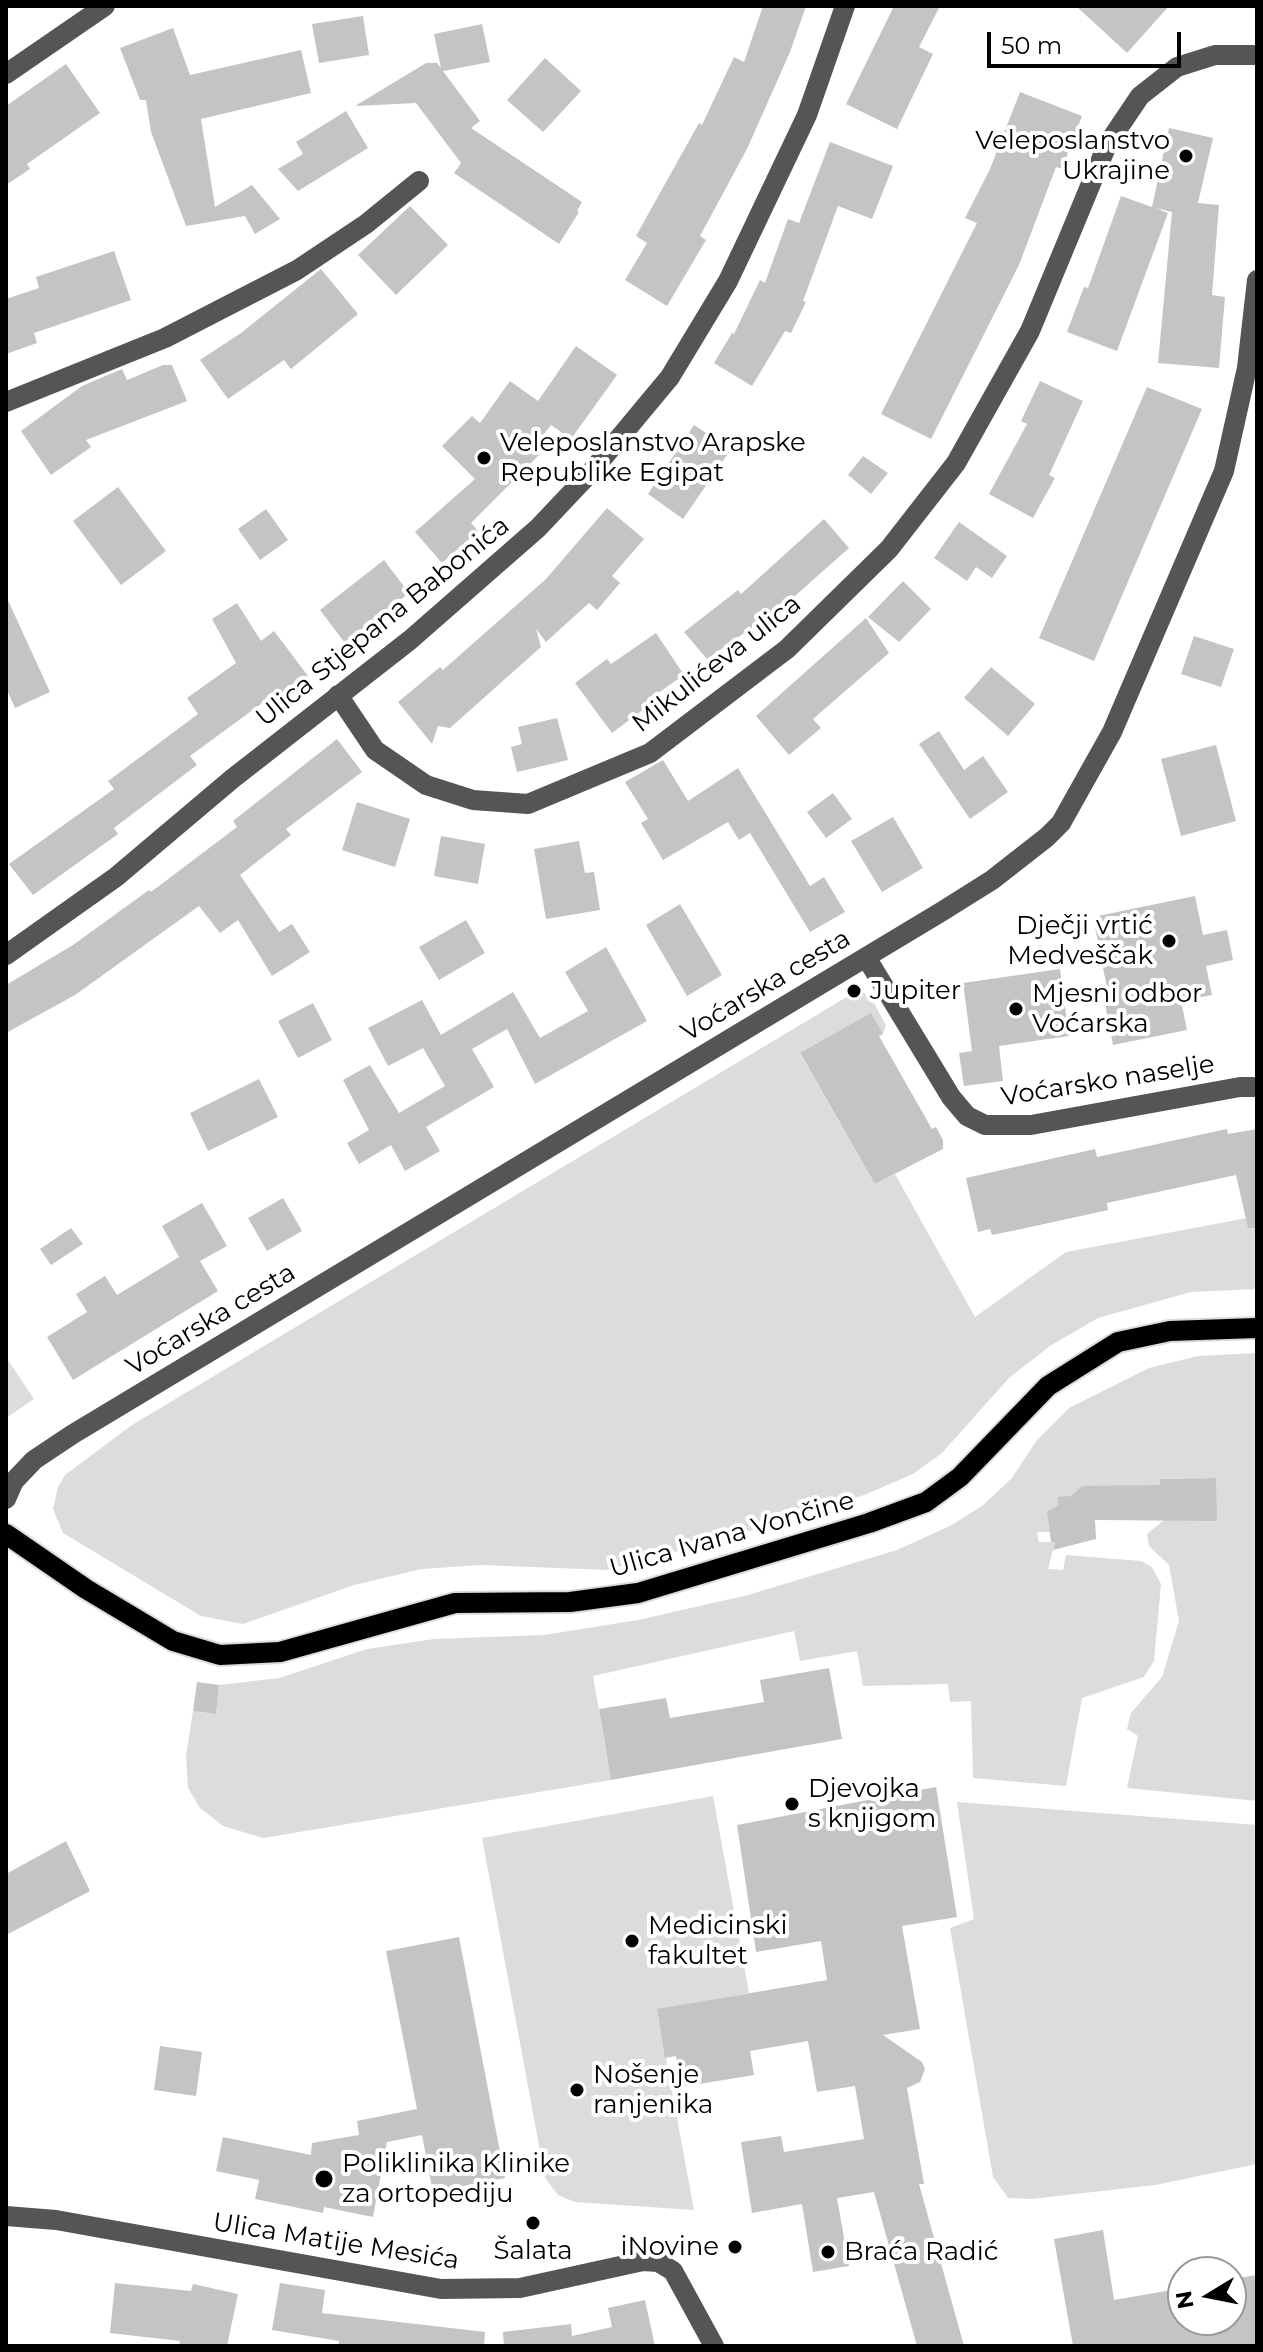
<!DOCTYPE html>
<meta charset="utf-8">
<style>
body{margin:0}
#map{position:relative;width:1263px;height:2352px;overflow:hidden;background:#fff;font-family:Montserrat,sans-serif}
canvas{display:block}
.frame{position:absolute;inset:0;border:8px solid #000;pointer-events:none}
.north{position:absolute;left:1167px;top:2256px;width:80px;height:80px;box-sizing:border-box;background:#fff;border:2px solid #999;border-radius:50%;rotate:260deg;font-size:22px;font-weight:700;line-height:32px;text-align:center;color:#000}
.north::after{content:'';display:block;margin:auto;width:28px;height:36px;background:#000;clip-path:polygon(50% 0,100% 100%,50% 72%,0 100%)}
.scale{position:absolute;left:987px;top:32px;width:194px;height:36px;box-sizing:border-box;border:4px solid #000;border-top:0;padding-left:10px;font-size:24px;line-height:28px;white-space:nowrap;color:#000;-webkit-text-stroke:6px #fff;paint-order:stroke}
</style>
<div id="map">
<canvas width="1263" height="2352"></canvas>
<div class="frame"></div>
<div class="north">N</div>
<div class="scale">50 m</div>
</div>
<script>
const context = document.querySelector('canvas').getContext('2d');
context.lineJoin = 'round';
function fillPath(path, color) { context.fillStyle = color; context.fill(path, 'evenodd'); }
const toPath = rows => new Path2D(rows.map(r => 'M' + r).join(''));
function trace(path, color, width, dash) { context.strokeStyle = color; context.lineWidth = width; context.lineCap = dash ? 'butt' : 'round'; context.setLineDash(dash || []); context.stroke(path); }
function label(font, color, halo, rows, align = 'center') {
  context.font = font + ' Montserrat,sans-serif'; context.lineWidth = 8; context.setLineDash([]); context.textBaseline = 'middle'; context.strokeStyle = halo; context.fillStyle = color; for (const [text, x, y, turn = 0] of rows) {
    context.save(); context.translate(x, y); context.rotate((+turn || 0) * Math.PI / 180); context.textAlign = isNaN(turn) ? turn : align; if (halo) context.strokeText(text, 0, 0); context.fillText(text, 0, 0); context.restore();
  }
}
fillPath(toPath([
 [860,989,874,1003,886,1025,883,1034,800,1054,875,1184,895,1174,975,1317,1066,1252,1247,1218,1257,1225,1257,1289,1191,1292,1098,1318,1050,1346,1009,1378,942,1453,913,1474,864,1495,737,1535,608,1570,481,1565,422,1569,354,1585,243,1624,201,1616,63,1533,53,1509,58,1487,65,1475,132,1425],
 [1257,1353,1257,1801,1127,1788,1138,1736,1127,1729,1131,1713,1162,1677,1179,1621,1169,1565,1149,1546,1147,1534,1215,1478,1161,1479,1160,1485,1082,1487,1058,1506,1050,1532,1037,1532,1039,1542,1055,1542,1048,1569,1063,1570,1066,1555,1141,1561,1152,1567,1161,1584,1154,1661,1144,1677,1082,1698,1066,1786,973,1778,971,1701,950,1702,948,1684,863,1686,857,1651,800,1661,794,1631,593,1676,611,1780,263,1838,223,1826,200,1808,188,1788,186,1756,193,1711,216,1714,219,1685,279,1678,367,1649,434,1639,544,1635,638,1620,748,1595,897,1550,950,1526,982,1506,1012,1478,1037,1440,1069,1408,1149,1368,1198,1356],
 [6,1357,34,1399,6,1418],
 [713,1796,749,1993,657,2010,694,2210,575,2202,558,2195,545,2178,482,1838],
 [957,1802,1257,1825,1257,2164,1155,2185,1031,2199,1008,2198,993,2177,950,1928,974,1919]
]), '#dcdcdc');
fillPath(toPath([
 [763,6,806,6,790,52,747,149,700,236,706,240,667,306,625,280,647,243,636,236,699,123,702,125,734,57,744,62],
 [894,6,940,6,919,47,933,54,897,129,846,104],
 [1076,6,1169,6,1127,53],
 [363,16,369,55,319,63,312,24],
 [482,24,490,62,443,71,480,121,471,128,582,202,577,211,579,212,559,244,454,173,461,163,416,103,355,106,426,63,437,63,441,68,434,34],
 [173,28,190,75,301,50,311,93,201,119,215,207,252,185,280,219,255,234,245,216,186,226,151,132,146,100,140,100,120,48],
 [545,58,581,91,543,132,507,100],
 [66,64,100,113,27,164,30,169,6,185,6,106],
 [1020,92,1082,116,1062,169,1056,167,1019,265,931,439,881,414,977,223,965,218,990,169],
 [346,111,368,148,298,191,278,169,303,154,296,142],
 [1169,128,1213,138,1198,203,1219,205,1212,295,1225,297,1219,368,1158,363,1172,212,1155,208,1168,213,1117,351,1067,332,1084,287,1088,288,1121,196,1152,207],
 [830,142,893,166,872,219,838,206,803,301,806,302,791,333,785,331,752,386,714,363,732,333,734,334,760,280,765,283,788,219,799,223],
 [410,206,448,245,396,295,358,255],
 [114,251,131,300,34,333,37,343,6,354,6,299,39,288,36,277],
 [321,269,358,314,291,369,284,360,228,399,200,360,241,333],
 [576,346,617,375,571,439,551,425,535,446,542,452,471,523,478,531,442,563,415,532,475,479,442,446,472,416,480,423,510,381,538,401],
 [163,365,172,365,187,401,86,440,91,447,51,475,21,431,82,386,122,369,127,380],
 [1040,381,1083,401,1049,475,1055,478,1033,518,989,494,1027,424,1021,421],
 [1147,387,1202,409,1094,661,1039,638],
 [694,425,731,449,683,519,648,494],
 [863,456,888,473,871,494,848,475],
 [118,487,166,551,121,585,73,521],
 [607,508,644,539,612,576,620,583,597,610,589,603,546,642,536,629,541,647,450,728,438,726,432,744,398,702,440,667,443,670,546,579],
 [266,509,288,540,260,560,238,529],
 [824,519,849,548,787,603,707,659,684,632,738,590,741,594],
 [959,522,1007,556,992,578,976,567,967,581,934,558],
 [384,560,409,593,345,643,320,610],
 [903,581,931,609,899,642,868,617],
 [6,596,50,692,15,708,6,688],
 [237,603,261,641,274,631,308,676,268,705,265,701,190,756,197,765,114,828,118,834,33,895,9,864,114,789,108,781,198,714,187,698,236,663,212,619],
 [866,618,889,653,813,719,821,728,789,755,756,716],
 [656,633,684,675,641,705,644,709,612,733,575,683,607,659,611,664],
 [1194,636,1234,649,1221,687,1181,674],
 [991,667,1035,704,1008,736,964,698],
 [557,718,568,760,517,772,511,747,522,744,518,727],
 [939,731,964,770,983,756,1008,792,970,819,919,744],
 [337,739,362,772,286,829,291,835,240,875,279,932,292,924,310,952,272,976,238,920,220,933,199,906,75,995,6,1033,6,985,73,945,149,890,151,892,237,827,233,821],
 [1216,745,1236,821,1181,836,1161,759],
 [663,760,688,801,738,768,810,886,824,877,845,912,810,932,750,833,739,840,728,822,663,860,641,823,648,819,625,782],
 [833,793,852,819,826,838,807,812],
 [357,802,410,819,395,867,342,850],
 [893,817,923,868,882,892,851,841],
 [441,836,485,844,478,884,434,876],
 [579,841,585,873,594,872,600,910,546,919,534,849],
 [1195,896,1203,935,1227,930,1233,960,1206,966,1212,995,1181,1001,1187,1030,1113,1045,1105,1004,1110,1003,1093,917],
 [680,904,722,975,687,996,646,925],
 [466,920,485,953,439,980,419,947],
 [606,947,647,1021,535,1084,507,1029,472,1049,494,1087,426,1127,440,1151,405,1171,391,1145,359,1164,347,1143,369,1130,343,1080,370,1065,399,1113,445,1086,423,1048,388,1066,368,1028,422,1000,441,1035,513,992,540,1038,588,1011,565,972],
 [1060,969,1069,1036,999,1046,1003,1081,964,1086,959,1053,972,1051,963,983],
 [313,1003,332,1040,298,1058,278,1021],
 [871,1013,883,1034,879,1036,932,1129,936,1127,943,1140,943,1149,875,1184,800,1053],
 [259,1079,278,1117,208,1151,190,1113],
 [1227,1129,1228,1134,1257,1129,1257,1228,1248,1228,1236,1175,1107,1203,1108,1210,1026,1228,992,1235,990,1229,978,1232,966,1178,1095,1149,1097,1157],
 [283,1198,302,1231,267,1251,248,1218],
 [202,1203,227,1246,200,1261,218,1291,73,1380,47,1337,87,1312,76,1294,105,1276,117,1295,179,1257,162,1226],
 [71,1228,83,1244,51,1265,40,1249],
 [1216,1478,1217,1521,1095,1520,1096,1539,1053,1550,1055,1542,1051,1542,1047,1511,1058,1506,1058,1497,1071,1496,1082,1486,1160,1485,1160,1479],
 [829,1668,842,1739,611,1780,599,1709,666,1698,670,1718,764,1702,760,1680],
 [197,1682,219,1685,216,1714,193,1711],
 [936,1787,957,1917,902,1926,920,2029,883,2035,922,2062,925,2069,920,2082,907,2088,924,2184,919,2184,964,2346,917,2346,874,2192,837,2198,849,2266,813,2272,802,2204,752,2213,741,2142,781,2136,784,2152,864,2139,855,2086,817,2092,808,2041,750,2051,754,2075,681,2087,676,2056,665,2058,657,2009,827,1980,821,1941,756,1952,737,1825],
 [66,1841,90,1891,6,1935,6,1874],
 [459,1937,505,2178,433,2192,422,2135,387,2142,373,2217,324,2207,323,2213,255,2199,259,2180,216,2171,223,2137,311,2155,312,2143,359,2135,357,2121,417,2109,386,1951],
 [160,2046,202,2052,196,2096,154,2090],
 [1103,2230,1114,2300,1183,2288,1183,2320,1231,2320,1231,2279,1257,2275,1257,2346,1073,2346,1054,2239],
 [115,2283,191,2291,193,2284,238,2294,227,2346,179,2346,180,2341,110,2333],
 [280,2283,325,2290,322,2313,485,2332,484,2346,338,2346,339,2341,272,2330],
 [645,2300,655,2346,504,2346,503,2332,571,2324,572,2336,612,2327,608,2308]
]), '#c4c4c4');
const major = toPath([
 [6,1534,86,1589,173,1641,220,1655,280,1652,455,1603,570,1602,638,1593,869,1523,926,1502,960,1477,1048,1386,1118,1342,1170,1331,1257,1328]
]);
trace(major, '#dbdbdb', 24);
trace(toPath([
 [6,74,105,6],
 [6,402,165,338,297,270,366,224,419,181],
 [338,695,375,750,426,785,473,800,528,804,650,753,787,649,889,549,956,463,1030,331,1107,145,1140,96,1177,67,1215,55,1257,55],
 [6,955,116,877,232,779,410,640,538,528,591,472,670,377,728,281,807,115,845,6],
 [866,957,951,1097,967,1116,985,1125,1031,1125,1240,1087,1257,1087],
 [6,1499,14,1481,34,1460,73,1434,941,912,992,880,1047,837,1061,823,1112,732,1224,471,1247,368,1257,280],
 [6,2216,56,2220,441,2289,520,2288,643,2261,658,2262,673,2271,714,2346]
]), '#555', 20);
trace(major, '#000', 20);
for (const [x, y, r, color] of [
 [1186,156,8,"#000"],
 [484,458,8,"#000"],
 [1169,941,8,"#000"],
 [854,991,8,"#000"],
 [1016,1009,8,"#000"],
 [792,1804,8,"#000"],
 [632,1941,8,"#000"],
 [577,2090,8,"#000"],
 [324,2179,10,"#000"],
 [533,2223,8,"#000"],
 [735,2247,8,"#000"],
 [828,2252,8,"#000"]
]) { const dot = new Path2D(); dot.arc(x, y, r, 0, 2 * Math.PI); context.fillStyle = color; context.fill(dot); trace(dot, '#fff', 3); }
label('26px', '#000', '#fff', [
 ["Veleposlanstvo",1170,141,"right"],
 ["Ukrajine",1170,171,"right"],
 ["Veleposlanstvo Arapske",500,443],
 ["Republike Egipat",500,473],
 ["Dječji vrtić",1153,926,"right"],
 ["Medveščak",1153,956,"right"],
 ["Jupiter",870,991],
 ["Mjesni odbor",1032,994],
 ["Voćarska",1032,1024],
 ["Djevojka",808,1789],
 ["s knjigom",808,1819],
 ["Medicinski",648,1926],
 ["fakultet",648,1956],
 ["Nošenje",593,2075],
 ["ranjenika",593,2105],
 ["Poliklinika Klinike",342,2164],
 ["za ortopediju",342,2194],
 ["iNovine",719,2247,"right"],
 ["Šalata",533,2251,"center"],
 ["Braća Radić",844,2252]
], 'left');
label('26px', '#000', '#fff', [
 ["Ulica Stjepana Babonića",383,622,-39],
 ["Mikulićeva ulica",717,664,-38],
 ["Voćarska cesta",766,986,-31],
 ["Voćarsko naselje",1108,1081,-9],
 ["Voćarska cesta",211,1320,-31],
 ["Ulica Ivana Vončine",732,1535,-16],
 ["Ulica Matije Mesića",336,2242,9]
]);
</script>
